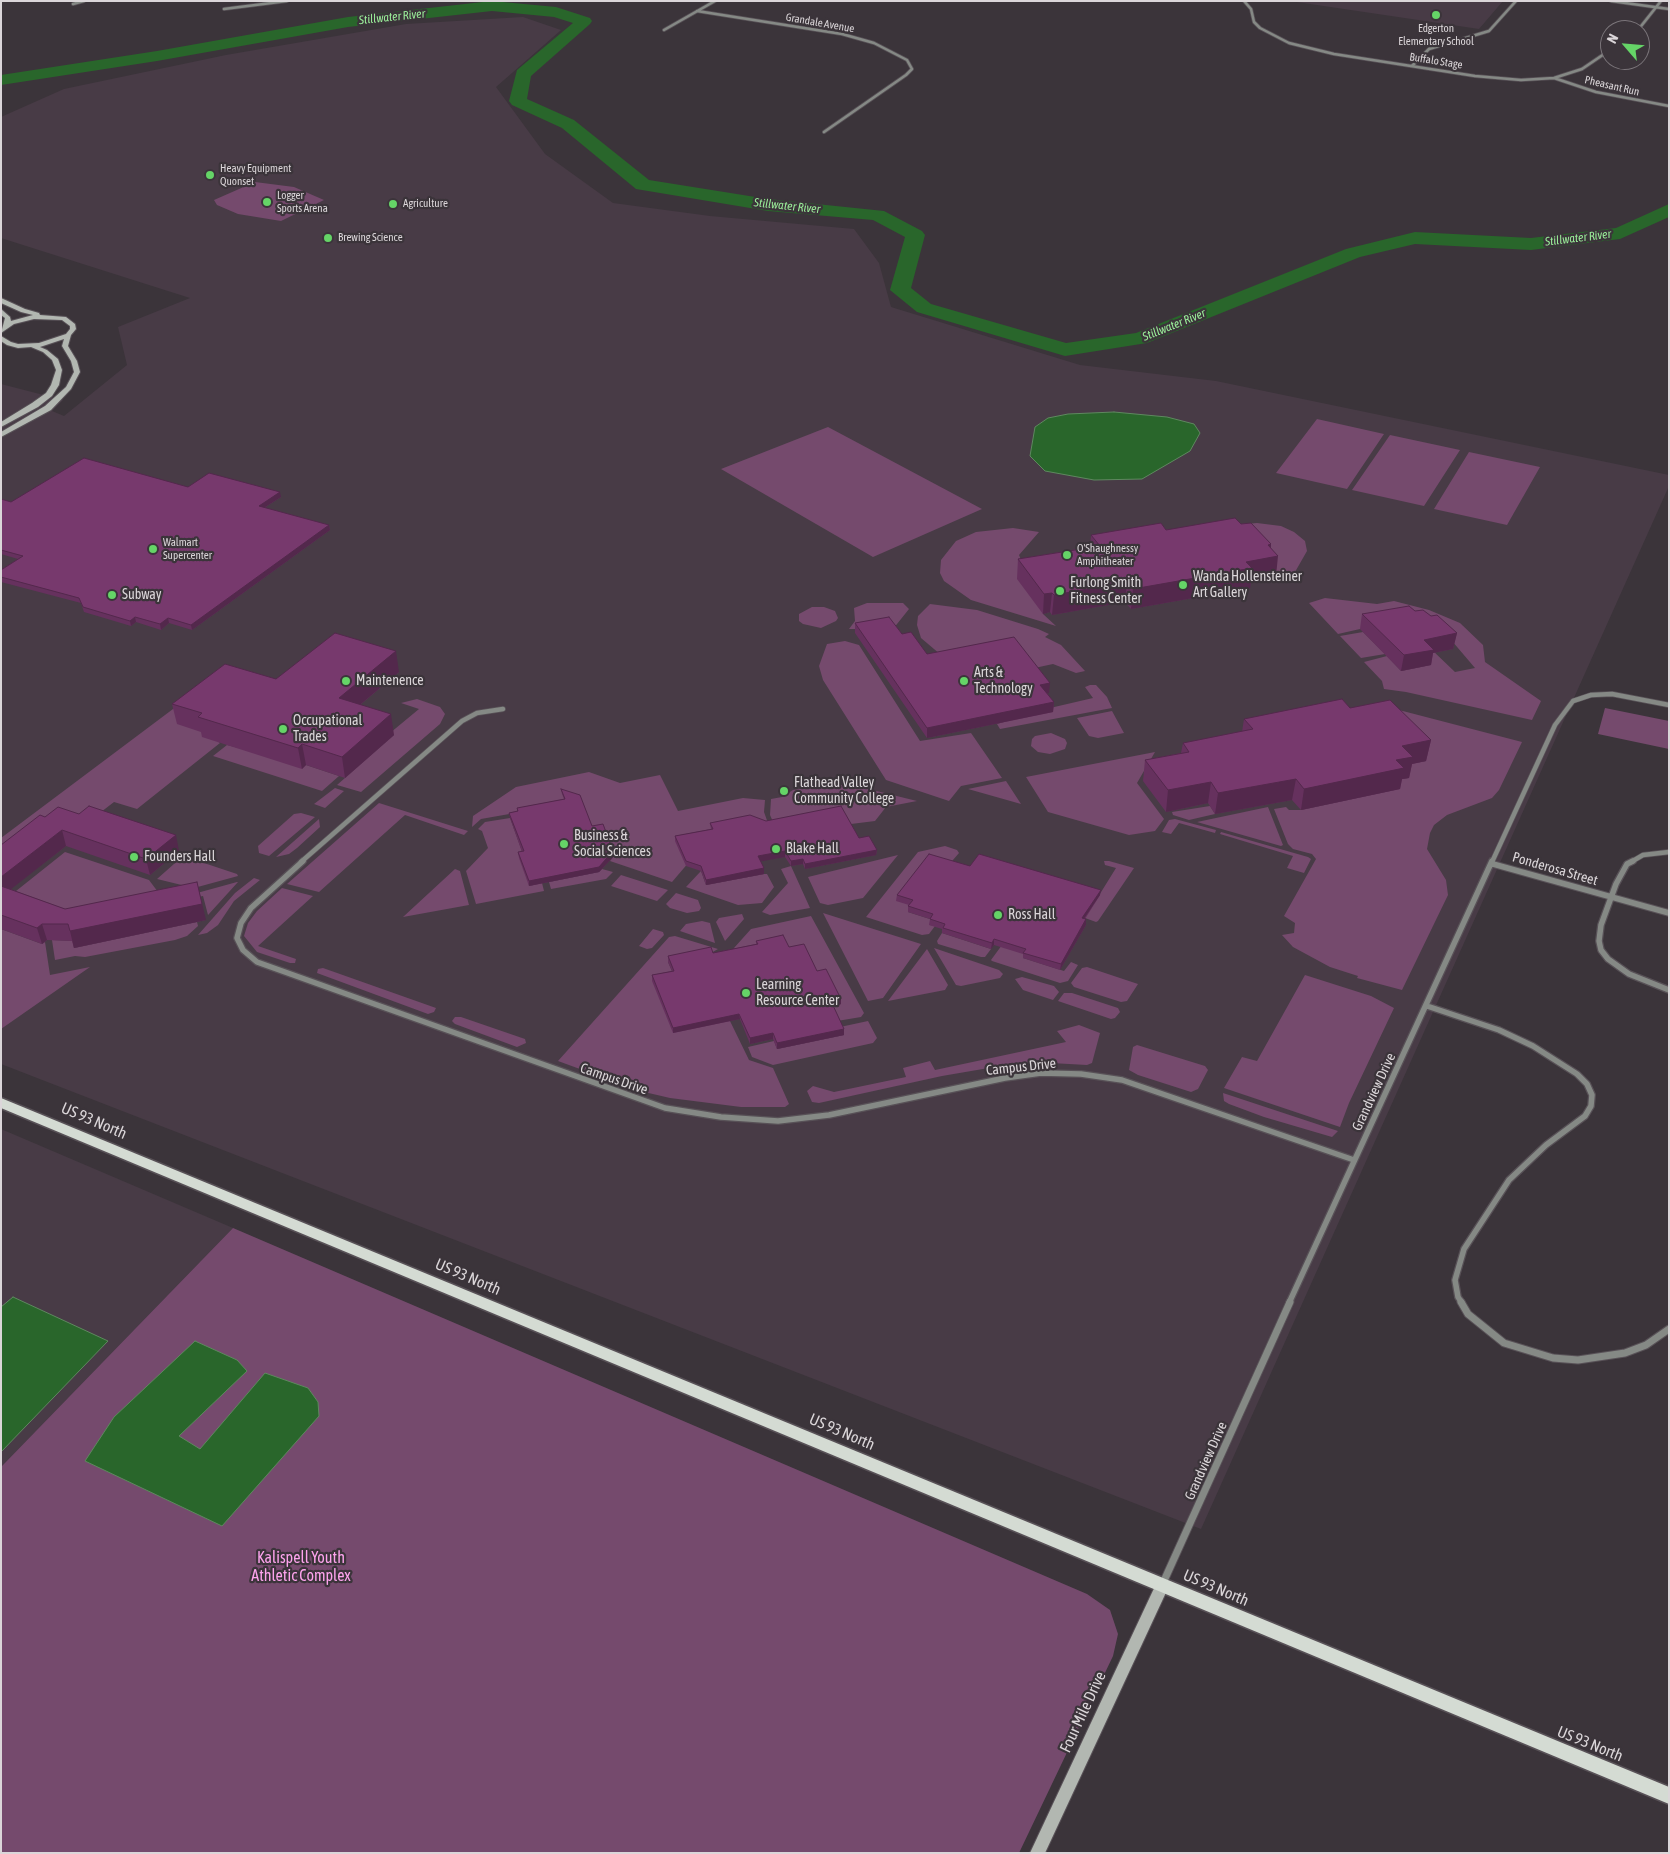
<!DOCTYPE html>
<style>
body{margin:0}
#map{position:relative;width:1670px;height:1854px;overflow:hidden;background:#3b343a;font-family:"Asap Condensed",sans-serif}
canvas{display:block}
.frame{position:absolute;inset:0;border:2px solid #dbd6d9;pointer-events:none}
.north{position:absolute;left:1600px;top:20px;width:50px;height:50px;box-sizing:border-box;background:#3b343a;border:1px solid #7b757a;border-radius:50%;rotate:297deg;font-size:14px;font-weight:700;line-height:20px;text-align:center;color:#dbd6d9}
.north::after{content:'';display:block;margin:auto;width:18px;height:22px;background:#65d467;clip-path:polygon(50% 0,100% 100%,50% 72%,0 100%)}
</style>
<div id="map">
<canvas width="1670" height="1854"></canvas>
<div class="frame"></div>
<div class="north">N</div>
</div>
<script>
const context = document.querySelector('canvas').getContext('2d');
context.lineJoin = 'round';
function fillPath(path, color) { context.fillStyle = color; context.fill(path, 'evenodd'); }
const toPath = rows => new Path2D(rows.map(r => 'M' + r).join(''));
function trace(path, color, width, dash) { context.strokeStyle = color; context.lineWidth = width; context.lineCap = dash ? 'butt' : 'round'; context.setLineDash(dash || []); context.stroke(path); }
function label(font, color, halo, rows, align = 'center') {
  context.font = font + ' "Asap Condensed",sans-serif'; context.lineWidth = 4.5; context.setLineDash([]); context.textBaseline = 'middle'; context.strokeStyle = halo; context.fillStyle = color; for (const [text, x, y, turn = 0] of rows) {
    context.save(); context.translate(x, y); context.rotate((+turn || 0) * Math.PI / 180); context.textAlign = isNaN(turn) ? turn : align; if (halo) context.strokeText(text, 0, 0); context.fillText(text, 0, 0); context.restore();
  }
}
fillPath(toPath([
 [1290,1,1503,1,1479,29],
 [523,17,561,30,496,87,545,154,613,203,710,216,854,229,879,263,891,307,1080,365,1216,381,1669,475,1669,486,1201,1529,1,1064,1,384,63,400,52,411,64,416,127,365,118,327,190,298,1,238,1,117,64,89,226,55,406,24],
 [1,1129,233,1228,1,1467]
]), '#483b46');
fillPath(toPath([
 [255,182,294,187,324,200,281,221,238,214,217,205,214,200],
 [1317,419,1384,434,1347,489,1276,473],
 [828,427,982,509,873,557,721,469],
 [1390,435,1460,450,1424,506,1352,490],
 [1469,452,1540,467,1507,525,1434,509],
 [1257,523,1281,526,1294,532,1305,541,1307,551,1291,579,1285,581,1249,542,1246,524],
 [1013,528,1039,532,1019,555,1043,614,1056,626,971,600,944,581,940,573,941,560,956,541,976,532],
 [1325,598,1377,604,1394,601,1429,610,1460,623,1483,645,1485,662,1541,701,1532,720,1406,692,1384,689,1382,681,1364,662,1387,656,1401,671,1430,665,1432,650,1455,672,1475,668,1452,641,1360,629,1338,634,1309,603],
 [867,603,903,603,909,609,893,629,849,629,855,621,854,608],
 [930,604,977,610,1038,629,1049,634,1045,637,1061,645,1085,671,1076,673,1053,664,1030,669,947,660,921,638,917,625,918,616],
 [812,607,824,607,835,611,838,618,836,621,821,628,803,624,799,621,799,614],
 [1363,632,1385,654,1361,658,1340,636],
 [845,641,859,645,920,741,971,733,1002,778,961,786,949,801,886,780,823,680,819,666,827,644],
 [1090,685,1096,685,1107,697,1112,708,1000,729,997,724,1050,708,1093,698,1085,687],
 [197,691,207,734,220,743,137,809,114,802,101,812,1,865,1,838],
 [417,699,440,707,445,714,440,724,361,792,337,785,394,735,390,733,419,709,401,703],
 [1605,708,1669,721,1669,749,1598,734],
 [1399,710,1522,742,1499,790,1492,798,1447,815,1434,825,1430,833,1427,849,1446,880,1448,895,1402,990,1357,978,1358,976,1330,967,1293,947,1282,935,1294,933,1295,923,1284,916,1316,859,1312,854,1293,849,1288,844,1274,809,1286,807,1289,810,1301,810,1399,789,1392,781,1408,778,1398,766,1426,761],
 [1112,711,1124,733,1098,738,1089,736,1077,718],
 [1051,733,1065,739,1067,743,1065,749,1050,754,1038,752,1031,746,1032,739,1035,736],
 [227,745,306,765,339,776,322,791,213,756],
 [1155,752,1137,783,1164,819,1155,831,1129,835,1048,812,1026,777],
 [589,772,620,783,660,775,678,811,743,798,765,800,764,812,769,826,711,828,713,834,672,882,610,861,614,856,566,804,481,819,472,827,473,816,516,787],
 [1006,781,1021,804,968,789],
 [825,785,852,785,917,801,886,807,875,821,851,824,843,811,774,824,770,815,771,799,782,797,793,790],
 [335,788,344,791,325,808,314,804],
 [379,803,468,831,464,835,405,815,319,892,287,884],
 [1210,806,1215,814,1189,820,1173,815,1172,812],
 [1268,807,1283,845,1281,846,1197,822],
 [301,813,315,817,269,856,259,853,258,846,294,814],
 [510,818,524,857,529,886,542,883,544,891,476,904,466,871,488,848,482,831,478,829,485,822],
 [319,819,320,827,297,848,289,854,276,857],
 [1175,819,1216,830,1215,833,1179,823,1171,834,1162,832,1169,820],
 [1221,832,1308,857,1311,859,1304,873,1287,868,1293,856,1220,834],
 [945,846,957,850,959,853,908,912,933,920,930,925,935,926,929,934,922,935,866,917,918,852],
 [65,852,149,880,161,896,69,922,6,899],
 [898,855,863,898,828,905,820,903,808,877],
 [183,856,237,874,238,876,194,888,157,879],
 [1104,861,1109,861,1134,868,1098,921,1096,922,1085,918,1116,868,1105,865],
 [791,866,810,908,770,915,762,912,788,883,781,869],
 [455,869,460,871,469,905,403,917],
 [602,869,613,872,606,879,551,889,549,882,599,872],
 [701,871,706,885,764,874,767,874,774,887,762,903,738,905,686,887],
 [621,875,668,890,657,901,611,886],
 [254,878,260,880,234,901,218,925,207,933,198,935,235,893],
 [237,882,238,882,208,915,203,896,198,897,197,893],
 [282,888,313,896,258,946,296,959,295,963,290,963,257,952,244,936,248,923,257,911],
 [676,893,698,900,701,908,699,911,687,913,670,908,666,904],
 [823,913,921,944,883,998,868,1001],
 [742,914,744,919,725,941,716,922,719,918],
 [811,916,864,1013,861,1017,837,1021,830,1007,841,1004,737,954,734,948,751,929],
 [702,921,710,923,715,943,680,931,686,924],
 [197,922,198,926,187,936,175,940,85,957,75,956,55,960,52,940,73,941,74,948],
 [1,929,42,944,45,942,50,975,90,967,1,1029],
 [653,929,663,932,664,935,652,948,647,949,639,946],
 [942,933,991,949,985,957,981,957,938,944,937,941],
 [675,936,718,949,711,953,668,962,674,976,730,1021,749,1060,773,1068,789,1104,785,1107,741,1107,670,1098,640,1091,558,1061,669,937],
 [1002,945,1027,953,1023,958,1064,971,1071,962,1078,965,1068,981,1060,983,992,961,991,960],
 [934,948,999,970,1003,974,1000,978,961,986,956,985],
 [927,949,948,985,945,990,888,1001],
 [1087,967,1138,984,1127,1001,1121,1002,1074,987,1071,983,1082,968],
 [323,968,436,1008,434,1012,428,1014,317,973,318,969],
 [1305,975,1371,996,1394,1008,1349,1103,1340,1127,1224,1088,1242,1057,1257,1061],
 [1022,977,1054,986,1059,992,1053,1000,1023,990,1015,979],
 [1064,993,1072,993,1118,1008,1120,1012,1115,1018,1111,1019,1058,1001],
 [455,1017,461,1017,525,1039,526,1043,517,1047,455,1024,452,1021],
 [868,1021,877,1038,873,1043,773,1065,752,1057,748,1047,774,1041,777,1049,844,1035,840,1027],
 [1079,1025,1100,1033,1092,1063,1087,1065,1051,1063,1012,1064,942,1076,819,1103,812,1102,807,1091,813,1086,834,1092,906,1077,903,1068,930,1061,935,1070,1066,1042,1057,1031],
 [1137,1045,1205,1066,1208,1070,1198,1089,1191,1092,1138,1075,1129,1070,1133,1047],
 [1223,1093,1338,1131,1332,1137,1264,1117,1229,1104,1224,1101],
 [233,1228,1087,1594,1110,1610,1118,1634,1113,1656,1019,1853,1,1853,1,1467]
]), '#754a6d');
const water = toPath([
 [1114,412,1167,417,1194,424,1200,433,1190,451,1142,479,1094,480,1045,471,1030,456,1035,427,1048,418,1068,414,1114,412],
 [13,1297,108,1341,1,1452,1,1307,13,1297],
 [195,1341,237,1360,247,1371,179,1436,200,1449,265,1373,308,1388,318,1402,319,1416,222,1526,85,1461,114,1417,195,1341]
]);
fillPath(water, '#29662b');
trace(water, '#5e885f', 1);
fillPath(toPath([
 [492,1,556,7,590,18,592,21,590,24,531,76,527,99,574,120,649,180,768,199,884,211,922,231,925,235,911,288,931,304,1066,343,1136,333,1346,249,1415,232,1531,238,1616,228,1669,204,1669,217,1620,239,1531,250,1415,244,1360,257,1147,343,1065,356,917,312,890,290,905,237,873,220,768,211,636,189,562,128,512,105,509,101,517,70,573,23,554,17,492,11,348,27,157,61,1,85,1,75,157,51,348,17,492,1]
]), '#29662b');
const streetFar3 = toPath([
 [1244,1,1251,9,1254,22,1260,28,1289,43,1334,54,1475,76,1521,80,1554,78,1582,69,1610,50],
 [1611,1,1669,9],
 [73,4,84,1],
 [224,9,287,1],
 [697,11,842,34,874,43,907,60,912,69,906,75,824,132],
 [664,30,715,1],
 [1638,30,1661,1],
 [1412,66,1429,49,1489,31,1516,1],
 [1554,78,1596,92,1669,106]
]);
const streetFar2 = toPath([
 [301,862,462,721,477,713,503,709],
 [1492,862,1555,725,1573,701,1591,695,1612,694,1669,705],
 [1631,862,1643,855,1669,852]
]);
const streetFar1 = toPath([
 [303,861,251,908,241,923,237,938,243,950,257,962,665,1108,721,1117,778,1121,829,1115,1005,1078,1041,1073,1081,1074,1122,1080,1354,1160],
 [1633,861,1627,864,1616,884,1601,925,1599,941,1601,950,1608,959,1629,974,1669,990],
 [1493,864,1669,913],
 [1427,1006,1499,1030,1533,1046,1577,1074,1587,1084,1592,1095,1591,1106,1585,1116,1546,1145,1509,1180,1464,1249,1455,1280,1458,1297,1462,1303],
 [1289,1303,1492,861]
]);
const street = toPath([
 [1461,1302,1468,1314,1504,1343,1553,1358,1578,1360,1625,1353,1646,1345,1669,1329],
 [1163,1583,1290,1302]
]);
const secondary = toPath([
 [1,298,25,309,39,313,40,315,66,317,75,324,76,329,71,335,68,346,77,361,80,372,71,389,51,410,1,437,1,432,45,406,66,387,74,372,71,361,62,346,64,339,40,347,47,350,58,359,62,370,59,385,52,396,38,407,1,427,1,422,32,403,46,393,51,385,56,370,52,360,43,352,31,347,18,348,7,345,1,341,1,336,11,342,18,344,39,343,66,334,70,329,70,326,62,320,34,319,14,324,1,333,5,318,1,315,1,309,10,317,11,321,33,315,21,312,1,303,1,298],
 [1162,1580,1167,1582,1169,1586,1045,1853,1030,1853,1157,1582,1162,1580]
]);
const primary = toPath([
 [1,1098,1669,1787,1669,1804,1,1108,1,1098]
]);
trace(streetFar3, '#585157', 4);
trace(streetFar2, '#585157', 6);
trace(streetFar1, '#585157', 8);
trace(street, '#585157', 9);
trace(secondary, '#585157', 2);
trace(primary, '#585157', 3);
trace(streetFar3, '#858985', 2.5);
trace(streetFar2, '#858985', 4.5);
trace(streetFar1, '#858985', 5.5);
trace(street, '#858985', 7);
fillPath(secondary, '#b2b7b1');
fillPath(primary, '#d4dbd3');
fillPath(toPath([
 [188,487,281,497,264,508,329,525,330,530,192,630,169,623,161,630,136,622,131,626,84,612,81,603,1,582,1,570,18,559,1,554,1,499,11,502],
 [1241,524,1271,544,1271,548,1276,576,1251,580,1250,588,1131,609,1125,602,1052,615,1050,612,1043,614,1017,579,1018,559,1090,547,1091,535],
 [1415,611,1431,616,1457,633,1453,649,1433,653,1431,665,1401,671,1360,629,1362,614],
 [855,623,902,634,927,654,1049,693,1047,693,1054,702,1053,712,927,738,855,633],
 [399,672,360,705,394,735,345,778,306,765,302,769,202,737,201,732,177,724,172,704,276,679],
 [1350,708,1431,740,1426,761,1412,764,1409,778,1402,779,1400,789,1301,810,1292,800,1215,814,1208,803,1166,812,1143,781,1145,760,1181,753,1183,743,1242,732,1244,719],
 [561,789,592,826,614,856,599,872,529,886,519,858,518,852,522,852,510,818,509,813,517,811,517,808,564,799,562,794],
 [45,817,179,851,150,875,66,846,10,889,65,909,206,920,74,948,72,941,47,940,42,944,1,929,1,845],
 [766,821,859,838,877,850,876,855,805,869,803,864,791,866,785,857,760,861,764,868,764,874,706,885,701,871,686,866,675,841,675,836,711,829,710,823],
 [970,866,1100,895,1085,919,1086,925,1060,970,1023,958,1023,954,994,945,991,949,942,933,942,929,929,925,930,919,908,912,908,906,909,905,896,901,897,895],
 [756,941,789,947,817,971,841,999,841,1004,833,1006,844,1035,777,1049,773,1039,750,1044,740,1019,673,1033,652,981,652,975,672,971,668,962,668,956,713,953,756,944]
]), '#66315e');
fillPath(toPath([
 [280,492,281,497,259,511,259,506],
 [329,525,330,530,192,630,191,625],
 [1271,544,1270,557,1278,556,1276,576,1251,580,1250,588,1131,609,1133,589,1246,562,1268,545],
 [1127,582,1125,602,1052,615,1054,595],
 [1052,593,1050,612,1043,614,1044,594],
 [135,617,136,622,131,626,130,621],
 [168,618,169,623,161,630,160,624],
 [1457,633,1453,649,1433,653,1431,665,1401,671,1404,655,1424,640],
 [396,651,399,672,343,719,339,698],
 [1050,683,1049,693,1040,695,1040,685],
 [1054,702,1053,712,927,738,927,728],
 [391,714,394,735,345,778,342,757],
 [1431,740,1426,761,1412,764,1409,778,1402,779,1400,789,1301,810,1304,789,1396,760,1402,746],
 [302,744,306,765,302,769,298,748],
 [1296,779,1292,800,1215,814,1218,793],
 [1211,782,1208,803,1166,812,1168,790],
 [62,830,66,846,1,897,1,877],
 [176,835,179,851,150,875,146,859],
 [877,850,876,855,805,869,805,864],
 [613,851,614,856,599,872,529,886,529,881],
 [785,851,785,857,758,862,758,856],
 [803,859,803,864,791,866,791,861],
 [764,868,764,874,706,885,706,880],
 [197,882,206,920,74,948,70,931],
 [1101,890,1100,895,1081,923,1082,918],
 [1086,919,1086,925,1060,970,1061,964],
 [42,924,47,940,42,944,37,928],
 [994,939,994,945,991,949,992,943],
 [841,999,841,1004,831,1007,831,1001],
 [739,1014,740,1019,673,1033,673,1028],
 [844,1029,844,1035,777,1049,777,1043],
 [773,1033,773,1039,750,1044,750,1038]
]), '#53284c');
const building = toPath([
 [84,458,188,487,209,473,280,492,259,506,329,525,191,625,168,618,160,624,135,617,130,621,83,607,79,598,1,577,1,570,23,556,1,550,1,499,11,502,84,458],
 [1235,518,1241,524,1251,523,1271,544,1268,545,1278,556,1246,562,1252,568,1133,589,1127,582,1054,595,1052,593,1044,594,1018,559,1100,546,1091,535,1161,523,1166,530,1235,518],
 [1409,606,1415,611,1423,610,1431,616,1437,615,1457,633,1424,640,1434,650,1404,655,1362,614,1409,606],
 [889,617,902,634,911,632,927,654,1014,637,1050,683,1040,685,1054,702,927,728,855,623,889,617],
 [335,633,396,651,339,698,391,714,342,757,302,744,298,748,198,717,202,713,172,704,225,664,276,679,335,633],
 [1342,699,1350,708,1390,700,1431,740,1402,746,1413,757,1396,760,1404,768,1304,789,1296,779,1218,793,1211,782,1168,790,1145,760,1189,752,1183,743,1253,729,1244,719,1342,699],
 [561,789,580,795,592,826,603,824,613,851,599,867,529,881,518,852,524,851,509,813,518,811,517,808,565,799,561,789],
 [89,806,176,835,146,859,62,830,1,877,1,845,40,815,45,817,58,807,79,814,89,806],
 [841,806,859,838,869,836,877,850,805,864,803,859,791,861,785,851,758,856,764,868,706,880,701,866,686,861,675,836,713,829,710,823,750,815,766,821,841,806],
 [929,854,970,866,979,854,1101,890,1082,918,1086,919,1061,964,1023,953,1026,949,994,939,992,943,943,928,945,924,930,919,933,914,908,906,913,900,897,895,929,854],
 [197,882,202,904,70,931,68,924,42,924,37,928,1,915,1,886,65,909,197,882],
 [783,935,789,947,804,944,817,971,826,969,841,999,831,1001,844,1029,777,1043,773,1033,750,1038,739,1014,673,1028,652,975,674,971,668,956,711,947,713,953,758,944,756,941,783,935]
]);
fillPath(building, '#77396d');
trace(building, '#53284c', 1);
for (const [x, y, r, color] of [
 [1436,15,5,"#65d467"],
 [210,175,5,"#65d467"],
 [267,202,5,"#65d467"],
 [393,204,5,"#65d467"],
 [328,238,5,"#65d467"],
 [153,549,5,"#65d467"],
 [1067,555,5,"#65d467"],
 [1183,585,5,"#65d467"],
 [1060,591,5,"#65d467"],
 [112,595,5,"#65d467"],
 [346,681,5,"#65d467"],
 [964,681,5,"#65d467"],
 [283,729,5,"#65d467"],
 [784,791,5,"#65d467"],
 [564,844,5,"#65d467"],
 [776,849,5,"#65d467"],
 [134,857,5,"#65d467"],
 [998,915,5,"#65d467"],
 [746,993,5,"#65d467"]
]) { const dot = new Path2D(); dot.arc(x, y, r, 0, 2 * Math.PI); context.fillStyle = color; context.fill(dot); trace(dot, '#3b343a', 2); }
label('11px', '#dbd6d9', '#3b343a', [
 ["Grandale Avenue",820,23,10],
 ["Buffalo Stage",1436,61,9],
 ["Pheasant Run",1612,86,13]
]);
label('11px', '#dbd6d9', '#3b343a', [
 ["Edgerton",1436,29,"center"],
 ["Elementary School",1436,42,"center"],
 ["Heavy Equipment",220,169],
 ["Quonset",220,182],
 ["Logger",277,196],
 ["Sports Arena",277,209],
 ["Agriculture",403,204],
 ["Brewing Science",338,238],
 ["Walmart",163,543],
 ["Supercenter",163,556],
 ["O'Shaughnessy",1077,549],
 ["Amphitheater",1077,562]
], 'left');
label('italic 12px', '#9bef9a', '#3b343a', [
 ["Stillwater River",392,17,-6],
 ["Stillwater River",787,206,6],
 ["Stillwater River",1578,238,-7],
 ["Stillwater River",1174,325,-22]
]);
label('14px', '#dbd6d9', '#3b343a', [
 ["Wanda Hollensteiner",1193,577],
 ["Art Gallery",1193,593],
 ["Furlong Smith",1070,583],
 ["Fitness Center",1070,599],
 ["Subway",122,595],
 ["Arts &",974,673],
 ["Technology",974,689],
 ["Maintenence",356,681],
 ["Occupational",293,721],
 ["Trades",293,737],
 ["Flathead Valley",794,783],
 ["Community College",794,799],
 ["Business &",574,836],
 ["Social Sciences",574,852],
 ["Blake Hall",786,849],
 ["Founders Hall",144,857],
 ["Ross Hall",1008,915],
 ["Learning",756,985],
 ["Resource Center",756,1001]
], 'left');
label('14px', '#dbd6d9', '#3b343a', [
 ["Ponderosa Street",1555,869,16],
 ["Campus Drive",1021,1067,-6],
 ["Campus Drive",614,1079,19],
 ["Grandview Drive",1374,1092,-65],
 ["Grandview Drive",1206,1461,-66]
]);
label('16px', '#dbd6d9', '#3b343a', [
 ["US 93 North",94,1121,23],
 ["US 93 North",468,1277,23],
 ["US 93 North",842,1432,23],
 ["US 93 North",1216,1588,23],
 ["Four Mile Drive",1083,1712,-65],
 ["US 93 North",1590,1744,22]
]);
label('16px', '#fda3ed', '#3b343a', [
 ["Kalispell Youth",301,1558],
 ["Athletic Complex",301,1576]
]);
</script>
